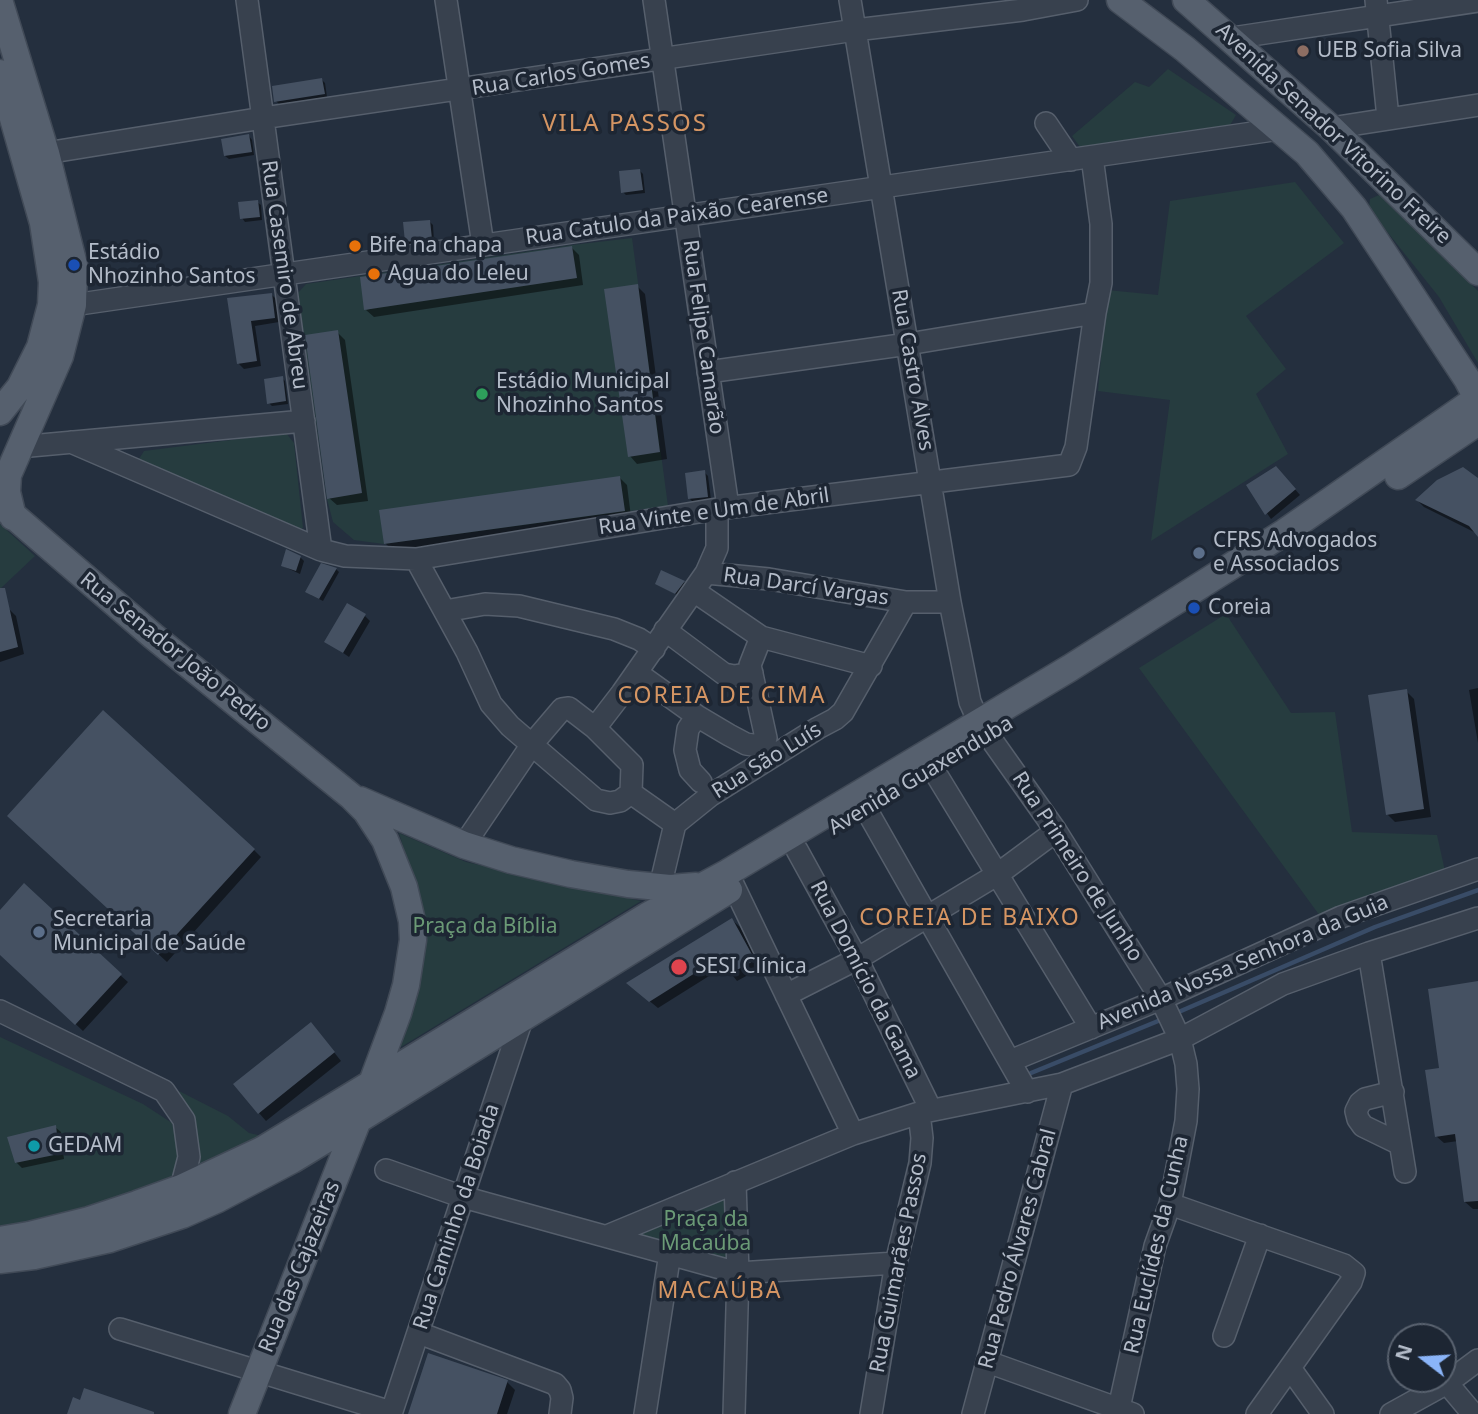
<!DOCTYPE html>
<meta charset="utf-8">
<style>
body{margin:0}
#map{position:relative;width:1478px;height:1414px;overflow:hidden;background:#242f3e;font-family:"Noto Sans",sans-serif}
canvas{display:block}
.north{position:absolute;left:1387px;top:1323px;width:70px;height:70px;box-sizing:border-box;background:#1d2633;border:2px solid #59626f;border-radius:50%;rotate:287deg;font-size:19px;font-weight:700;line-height:28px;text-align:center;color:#b4bcc9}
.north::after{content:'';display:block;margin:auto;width:24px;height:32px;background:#8ab4f8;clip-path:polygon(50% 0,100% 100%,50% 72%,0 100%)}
</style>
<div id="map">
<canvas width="1478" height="1414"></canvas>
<div class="north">N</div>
</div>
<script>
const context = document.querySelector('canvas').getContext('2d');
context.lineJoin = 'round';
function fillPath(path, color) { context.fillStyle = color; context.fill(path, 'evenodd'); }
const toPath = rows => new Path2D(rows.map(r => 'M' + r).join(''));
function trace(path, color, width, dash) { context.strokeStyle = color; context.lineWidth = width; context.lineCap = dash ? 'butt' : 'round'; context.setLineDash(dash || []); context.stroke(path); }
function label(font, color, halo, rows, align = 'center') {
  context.font = font + ' "Noto Sans",sans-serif'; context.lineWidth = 7; context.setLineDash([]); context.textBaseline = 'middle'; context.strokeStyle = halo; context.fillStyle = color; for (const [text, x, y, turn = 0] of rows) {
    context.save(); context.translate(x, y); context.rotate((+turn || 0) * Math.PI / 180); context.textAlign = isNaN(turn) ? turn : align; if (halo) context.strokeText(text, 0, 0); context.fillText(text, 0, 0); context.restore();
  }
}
fillPath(toPath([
 [1168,69,1236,115,1229,127,1083,151,1072,136,1135,82,1149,87],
 [1295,182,1344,243,1246,316,1286,369,1256,394,1288,454,1151,541,1170,400,1098,391,1107,290,1158,295,1170,201],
 [1379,195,1384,196,1478,291,1478,363,1439,297,1369,209,1370,199],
 [632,238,668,506,384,544,354,540,333,522,327,499,298,293,306,284,572,245],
 [286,433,294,443,303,528,293,532,143,466,139,459,144,451],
 [0,524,35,556,0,589],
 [1226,614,1291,713,1335,712,1352,832,1437,835,1445,871,1320,916,1139,668],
 [399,833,466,862,641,901,396,1050,420,974,425,920],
 [0,1037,143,1104,172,1123,179,1153,174,1174,154,1189,0,1230],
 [179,1091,228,1116,249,1133,271,1138,194,1177,188,1111],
 [729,1194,732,1266,636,1237]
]), '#263c3f');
fillPath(toPath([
 [322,80,325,83,327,97,279,104,276,101],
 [249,136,252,140,254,155,229,159,225,156],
 [639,170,643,174,645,193,626,195,623,192],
 [257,202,261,205,262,220,245,222,242,218],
 [430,222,433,225,434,242,410,245,407,242],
 [571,247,579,255,583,285,374,317,366,310],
 [637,286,645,294,667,459,637,464,630,456],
 [271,294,276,299,279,322,255,326,261,366,244,369,239,364,229,300],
 [337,332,345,340,368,501,337,505,329,498],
 [282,378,285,381,288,404,272,406,269,403],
 [704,472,708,476,711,500,693,502,690,499],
 [1281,473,1300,495,1271,519,1248,486],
 [620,478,627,485,631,517,393,551,385,543],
 [1478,480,1478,534,1424,507,1417,500],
 [300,557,304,561,300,574,283,566],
 [336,569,339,572,323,601,311,595],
 [684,582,687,585,679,596,657,584],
 [9,609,16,616,24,654,0,662,0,611],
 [365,616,370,621,349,657,326,641],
 [1478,688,1478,743,1469,690],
 [1406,691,1414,699,1431,817,1395,822,1387,814],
 [17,824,254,850,261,857,167,962],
 [0,912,120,975,128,982,83,1031,0,953],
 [732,920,740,927,761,968,737,981,725,966,658,1008,636,990],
 [1478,983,1478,1209,1473,1209,1465,1202,1458,1141,1444,1143,1436,1136,1441,1070],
 [318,1032,341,1061,266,1121,259,1113],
 [55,1127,61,1132,64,1159,22,1168,16,1162],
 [507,1382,515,1390,507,1414,410,1414]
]), '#0007');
trace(toPath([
 [1174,1014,1375,927,1478,890],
 [1031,1073,1163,1019]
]), '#394c67', 4.5);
fillPath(toPath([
 [322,78,325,94,274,102,272,86],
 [249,134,252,152,224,156,221,139],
 [640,169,643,190,621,193,619,171],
 [258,200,260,217,240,219,238,202],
 [430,220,432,239,405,242,403,222],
 [572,246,577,278,364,310,360,277],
 [638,284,660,452,628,457,604,289],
 [272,293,275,318,251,321,257,361,237,364,227,298],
 [338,330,362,493,327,499,305,335],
 [283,376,286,401,267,404,264,379],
 [1276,466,1296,489,1265,515,1246,485],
 [1463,467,1478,478,1478,537,1469,526,1415,500,1437,480],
 [705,470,708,497,688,499,685,473],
 [620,476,625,511,384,544,379,510],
 [286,549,301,556,296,571,281,566],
 [321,563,337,568,319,599,305,592],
 [661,570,685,581,675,594,655,584],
 [0,588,5,588,18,647,0,652],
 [347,603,366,614,343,653,324,642],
 [1407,689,1424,809,1386,815,1368,695],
 [103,710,255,849,158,955,7,816],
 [24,883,122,974,75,1025,0,955,0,910],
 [732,918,755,960,728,975,719,958,649,1002,626,983],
 [1478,981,1478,1201,1464,1202,1455,1134,1435,1137,1425,1070,1439,1068,1428,989],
 [311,1022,335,1052,258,1114,233,1084],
 [56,1125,59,1154,15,1163,7,1137],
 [428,1353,508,1380,497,1414,408,1414],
 [84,1388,154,1412,154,1414,67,1414,73,1397,80,1400]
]), '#455162');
const minor = toPath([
 [247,0,321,550],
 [446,0,483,245],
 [654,0,728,507],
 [850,0,950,602,970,702,979,722,1056,831,1161,999,1180,1039,1186,1064,1188,1089,1186,1121,1170,1204,1155,1246,1119,1408],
 [1376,0,1388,118],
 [1232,38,1478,1],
 [1046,123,1071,160],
 [1331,128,1478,105],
 [46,153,263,118,855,30,1023,10,1077,0],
 [73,305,1280,129],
 [708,372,908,344,1095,313],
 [71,442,321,550,345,556,416,559,717,509,1069,465,1076,447,1095,313,1101,283,1101,224,1092,157],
 [19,447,304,421],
 [416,559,467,652,491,704,510,726,596,800,610,803,620,801,631,793,675,824],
 [706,573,769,579,906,602],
 [694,591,761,637,871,666],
 [445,611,485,604,519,606,614,629,639,639,654,649],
 [665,630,724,674,734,676,752,673],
 [761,637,750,665,766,738],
 [637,673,697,716,729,735,746,744,759,746],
 [697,716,688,729,685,750,690,770,701,782],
 [595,728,622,693,706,573,717,548,717,509],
 [933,769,1091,1028],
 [866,809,1027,1092],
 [464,845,533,743,562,709,569,708,595,728,632,765,631,793],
 [797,850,857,959,931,1110],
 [728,874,853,1134],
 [660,887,675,824,711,795,818,728,835,719,843,712,906,602,950,602],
 [1369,953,1405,1172],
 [786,995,857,959,998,874,1056,831],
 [0,1011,164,1091,184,1120,189,1157,181,1188],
 [1010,1061,1161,999,1341,917,1478,869],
 [1393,1092,1365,1099,1360,1103,1356,1111,1358,1119,1363,1126,1400,1144],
 [386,1170,463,1197,738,1273,896,1263],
 [1170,1204,1344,1265,1354,1273,1351,1282,1257,1414],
 [607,1236,853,1134,919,1113,1062,1084,1180,1039,1283,984,1369,953,1478,918],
 [120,1329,391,1412],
 [419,1333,555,1384,560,1390,562,1398,560,1414],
 [1224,1336,1260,1235],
 [988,1362,1133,1414],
 [1290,1368,1323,1414],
 [1447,1383,1473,1414],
 [391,1414,522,1019],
 [645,1414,670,1253],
 [734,1414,738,1273,735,1182],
 [871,1414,896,1263,920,1163,922,1138,919,1113],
 [973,1414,1062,1084],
 [1391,1414,1447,1383,1478,1360]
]);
const major = toPath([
 [1120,0,1185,49,1307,153,1354,208,1467,379,1478,400],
 [1186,0,1331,128,1478,272],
 [0,3,46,153,74,265,73,305,60,356,8,475,7,492,13,517],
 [0,73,43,223,52,282,51,305,40,347,20,387,0,412],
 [1398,476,1478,422],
 [0,504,153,636,352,797,366,811,385,840,404,887,412,921,413,940,406,985,398,1013,358,1120,242,1414],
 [360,800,464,845,511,860,571,874,628,884,670,888,696,886],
 [0,1240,29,1235,89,1220,137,1204,181,1188,262,1150,647,916,727,873,1070,668,1285,532,1478,398],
 [0,1260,34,1256,110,1239,182,1215,218,1199,292,1160,358,1120,729,890]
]);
trace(minor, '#565f6c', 24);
trace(major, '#414a57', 29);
trace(minor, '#38414e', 21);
trace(major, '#56606e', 26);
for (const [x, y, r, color] of [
 [1303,51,7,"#8d6e63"],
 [355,246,7,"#e8710a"],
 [74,265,7,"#1a4fb4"],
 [374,274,7,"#e8710a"],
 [482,394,7,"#2e9e5b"],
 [1199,553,7,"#5c6f8a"],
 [1194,608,7,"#1a4fb4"],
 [39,932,7,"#5c6f8a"],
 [679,967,9,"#e0444e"],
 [34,1146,7,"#0f9aa8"]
]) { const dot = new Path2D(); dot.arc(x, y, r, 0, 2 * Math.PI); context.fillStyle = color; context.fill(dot); trace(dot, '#1d2633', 2.5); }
label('21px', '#b4bcc9', '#1d2633', [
 ["UEB Sofia Silva",1317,51],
 ["Bife na chapa",369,246],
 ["Estádio",88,253],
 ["Nhozinho Santos",88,277],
 ["Agua do Leleu",388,274],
 ["Estádio Municipal",496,382],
 ["Nhozinho Santos",496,406],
 ["CFRS Advogados",1213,541],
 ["e Associados",1213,565],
 ["Coreia",1208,608],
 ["Secretaria",53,920],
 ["Municipal de Saúde",53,944],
 ["SESI Clínica",695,967],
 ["GEDAM",48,1146]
], 'left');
label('21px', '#b4bcc9', '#1d2633', [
 ["Rua Carlos Gomes",561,75,-9],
 ["Avenida Senador Vitorino Freire",1333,134,43],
 ["Rua Catulo da Paixão Cearense",677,217,-8],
 ["Rua Casemiro de Abreu",284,275,82],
 ["Rua Felipe Camarão",703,337,82],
 ["Rua Castro Alves",912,370,80],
 ["Rua Vinte e Um de Abril",714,512,-8],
 ["Rua Darcí Vargas",806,587,8],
 ["Rua Senador João Pedro",175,652,39],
 ["Rua São Luís",767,761,-32],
 ["Avenida Guaxenduba",921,776,-31],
 ["Rua Primeiro de Junho",1077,867,57],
 ["Avenida Nossa Senhora da Guia",1243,963,-23],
 ["Rua Domício da Gama",865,980,63],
 ["Rua Caminho da Boiada",457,1217,-72],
 ["Rua Euclídes da Cunha",1157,1245,-77],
 ["Rua Pedro Álvares Cabral",1018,1249,-75],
 ["Rua Guimarães Passos",899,1263,-79],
 ["Rua das Cajazeiras",300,1267,-68]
]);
label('21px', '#6b9a76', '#1d2633', [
 ["Praça da Bíblia",485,927],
 ["Praça da",706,1220],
 ["Macaúba",706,1244]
]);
context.letterSpacing = '2px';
label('23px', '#d59563', '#1d2633', [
 ["COREIA DE CIMA",722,696],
 ["COREIA DE BAIXO",970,918],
 ["MACAÚBA",720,1291]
]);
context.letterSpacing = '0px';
context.letterSpacing = '2px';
label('24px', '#d59563', '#1d2633', [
 ["VILA PASSOS",625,124]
]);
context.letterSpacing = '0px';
</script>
